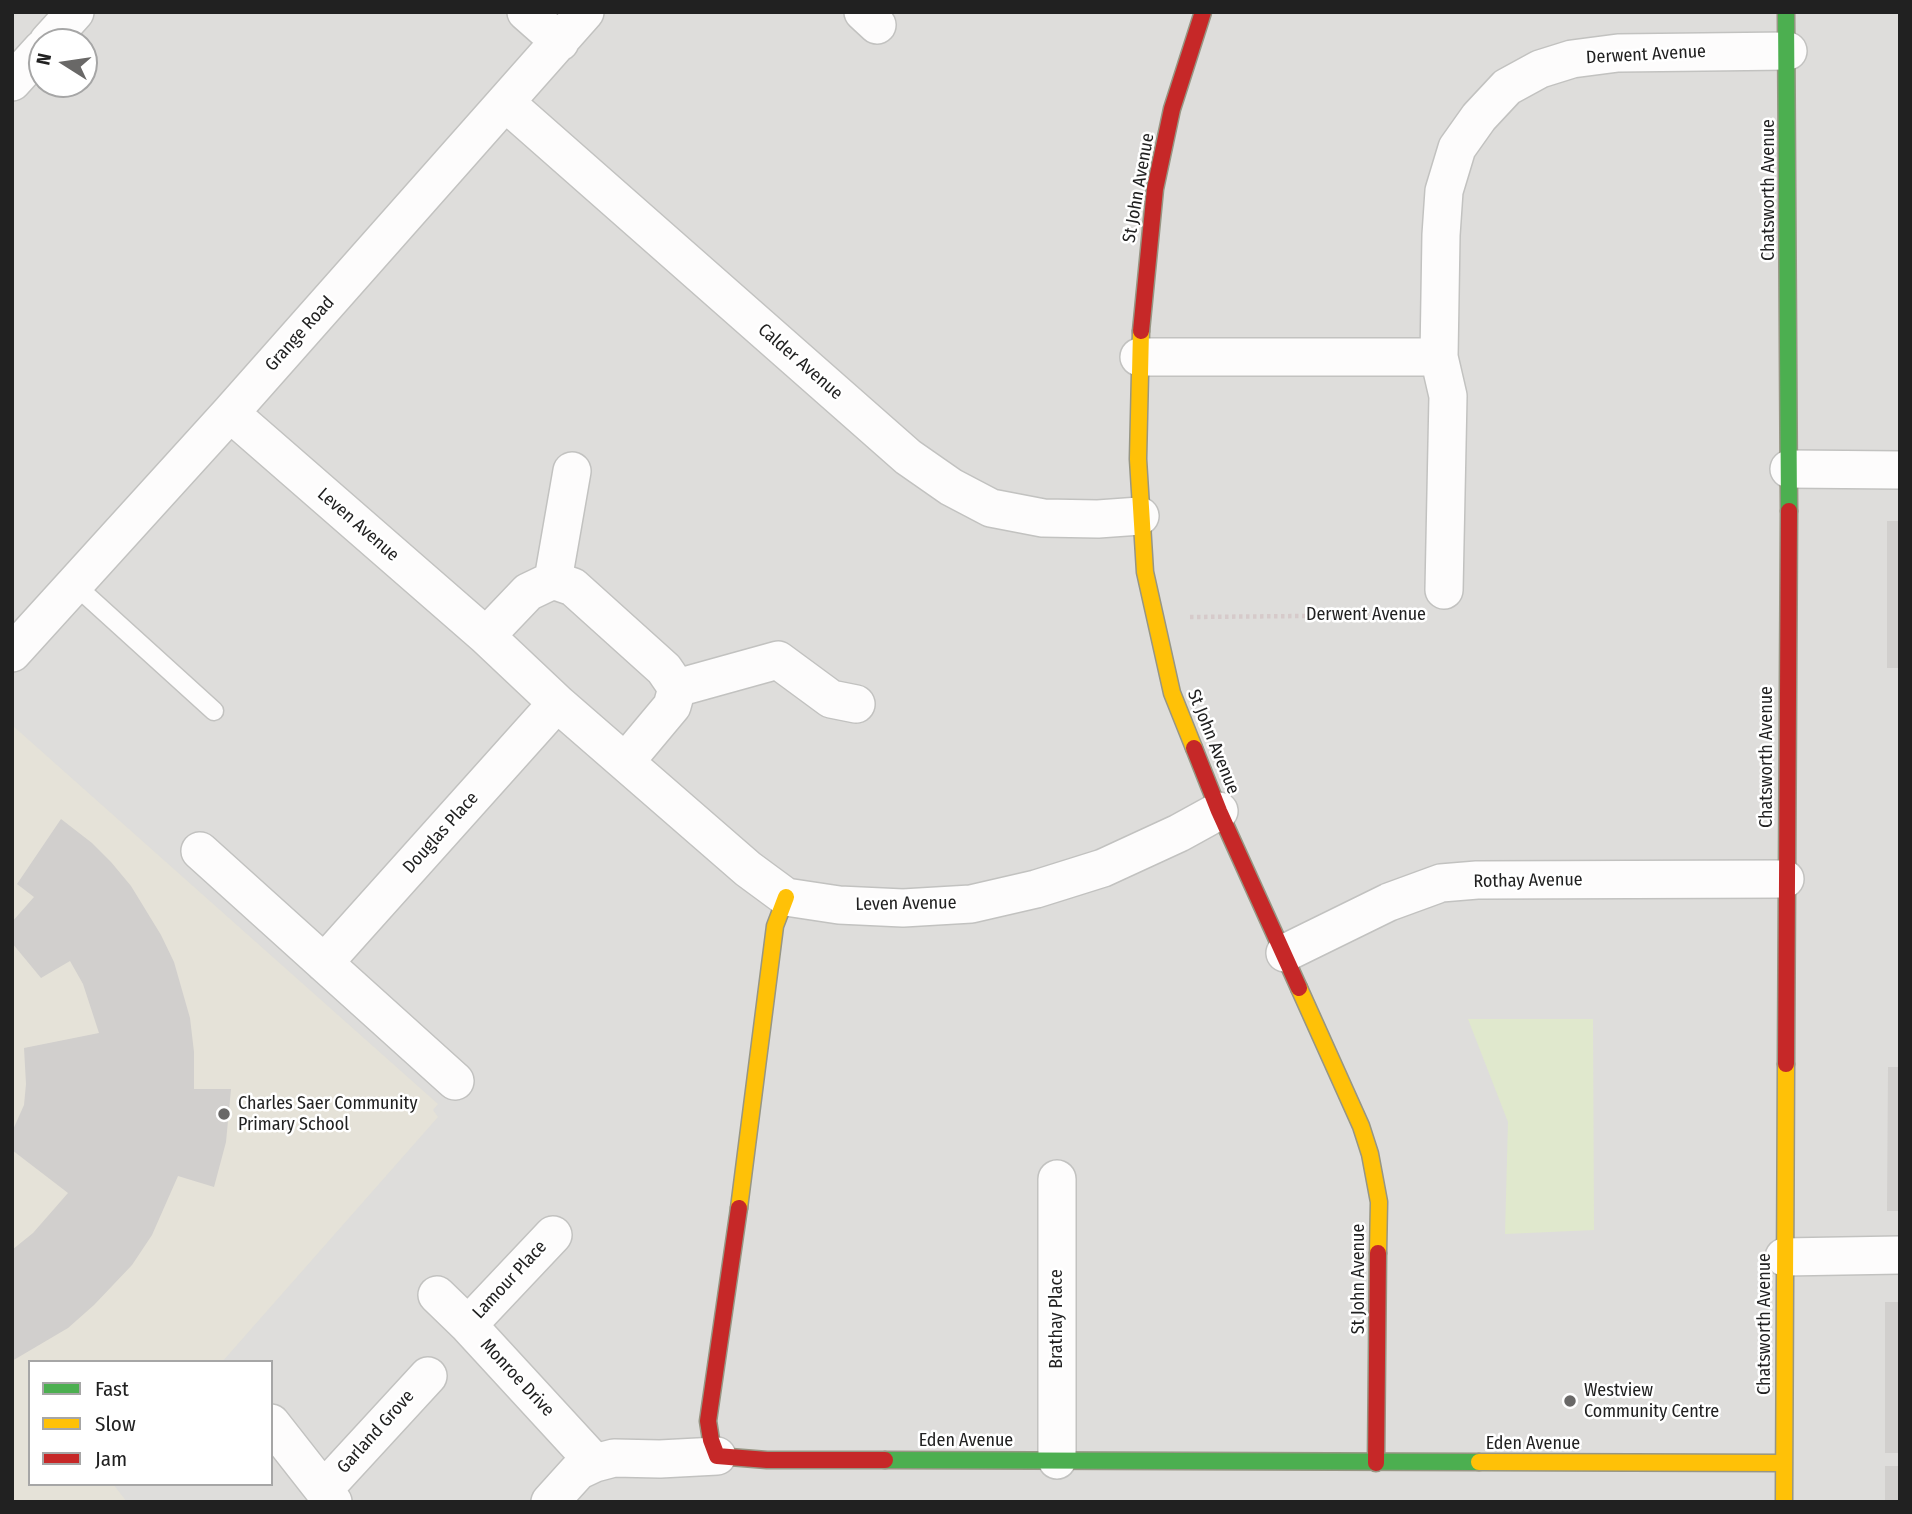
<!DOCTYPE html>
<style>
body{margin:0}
#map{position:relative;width:1912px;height:1514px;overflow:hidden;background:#efedea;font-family:"Fira Sans Condensed",sans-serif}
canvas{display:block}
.frame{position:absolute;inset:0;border:14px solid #212121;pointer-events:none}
.legend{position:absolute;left:28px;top:1360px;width:245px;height:126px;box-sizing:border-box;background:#fff;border:2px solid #a6a6a6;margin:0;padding:9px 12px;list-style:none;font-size:21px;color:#212121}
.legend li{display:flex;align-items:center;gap:14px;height:35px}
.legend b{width:35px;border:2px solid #a6a6a6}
.north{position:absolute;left:28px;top:28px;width:70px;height:70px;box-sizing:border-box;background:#fff;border:2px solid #a6a6a6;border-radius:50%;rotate:282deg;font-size:19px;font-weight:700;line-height:28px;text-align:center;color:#212121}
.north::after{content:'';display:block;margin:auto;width:24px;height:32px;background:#696867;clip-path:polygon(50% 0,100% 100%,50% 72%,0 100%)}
</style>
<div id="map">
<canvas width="1912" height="1514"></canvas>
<div class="frame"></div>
<ul class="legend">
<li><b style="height:9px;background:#4caf50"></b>Fast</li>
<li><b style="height:9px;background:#ffc107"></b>Slow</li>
<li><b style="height:9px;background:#c62828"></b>Jam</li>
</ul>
<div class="north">N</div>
</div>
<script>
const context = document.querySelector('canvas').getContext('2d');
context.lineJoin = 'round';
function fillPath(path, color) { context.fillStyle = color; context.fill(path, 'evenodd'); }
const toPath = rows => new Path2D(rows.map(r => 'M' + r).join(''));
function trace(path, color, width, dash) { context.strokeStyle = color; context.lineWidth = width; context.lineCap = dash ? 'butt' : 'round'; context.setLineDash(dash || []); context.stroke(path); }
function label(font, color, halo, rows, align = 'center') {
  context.font = font + ' "Fira Sans Condensed",sans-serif'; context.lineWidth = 5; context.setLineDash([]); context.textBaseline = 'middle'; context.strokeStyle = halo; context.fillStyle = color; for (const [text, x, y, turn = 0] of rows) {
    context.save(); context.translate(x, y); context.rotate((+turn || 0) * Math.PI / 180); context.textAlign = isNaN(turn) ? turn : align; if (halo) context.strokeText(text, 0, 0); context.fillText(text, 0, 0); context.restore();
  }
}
fillPath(toPath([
 [12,12,1900,12,1900,1502,12,1502],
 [42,42,84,42,84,84,42,84],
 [30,1362,271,1362,271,1484,30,1484]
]), '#dedddb');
fillPath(toPath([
 [12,725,438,1104,433,1110,438,1117,222,1362,30,1362,30,1484,113,1484,127,1502,12,1502]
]), '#e5e2d8');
fillPath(toPath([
 [1468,1019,1593,1019,1594,1230,1505,1234,1508,1122]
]), '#e0e8cd');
fillPath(toPath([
 [1887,521,1900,521,1900,668,1887,668],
 [61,819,92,843,111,862,131,886,161,935,174,962,190,1018,194,1052,194,1089,231,1089,226,1142,214,1187,178,1176,152,1235,132,1265,94,1305,68,1328,12,1361,12,1250,33,1233,68,1193,12,1150,12,1132,24,1105,26,1084,24,1048,99,1033,83,984,70,961,41,978,12,943,12,922,34,897,17,884],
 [1888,1067,1900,1067,1900,1211,1887,1211],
 [1885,1302,1900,1302,1900,1453,1885,1453],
 [1885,1466,1900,1466,1900,1502,1885,1502]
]), '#d1cfcd');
const lane = toPath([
 [74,584,214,711]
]);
const street = toPath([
 [526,12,560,42],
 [863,12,877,25],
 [48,42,75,12],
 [12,82,42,49],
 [506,103,908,457,951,487,991,508,1043,518,1098,519,1140,516],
 [1139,357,1439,357],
 [230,413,486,636,557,703,748,869,786,897,839,905,903,908,971,904,1036,889,1103,868,1179,833,1219,811],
 [1789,469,1900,470],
 [553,580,572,471],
 [1444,590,1448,396,1439,357,1441,235,1444,191,1457,148,1479,117,1507,87,1540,69,1572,59,1618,53,1788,51],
 [486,636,528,592,553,580,573,587,664,669,677,688,672,706,626,761],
 [12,653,230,413,585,12],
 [677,688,778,660,831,699,856,704],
 [200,851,455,1081],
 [1285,953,1389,902,1441,883,1477,880,1785,879],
 [324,963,557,703],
 [1784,1257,1900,1255],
 [437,1295,468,1325,595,1463],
 [468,1325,553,1235],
 [271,1423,333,1502],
 [1057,1460,1057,1179],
 [324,1489,428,1376],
 [550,1502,578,1471,595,1463,614,1458,660,1459,717,1456]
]);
const fast = toPath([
 [1786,12,1789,511],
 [885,1460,1479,1462]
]);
const slow = toPath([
 [1141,331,1138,459,1145,572,1172,693,1194,748],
 [1299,988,1361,1126,1370,1154,1379,1202,1378,1253],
 [739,1208,775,926,786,897],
 [1479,1462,1783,1463],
 [1784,1502,1786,1064]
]);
const jam = toPath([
 [1141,331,1155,189,1172,109,1203,12],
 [1194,748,1219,811,1299,988],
 [1786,1064,1789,511],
 [739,1208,708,1421,711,1440,717,1456,767,1460,885,1460],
 [1376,1463,1378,1253]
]);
trace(lane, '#c2c2c0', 21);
trace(street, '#c2c2c0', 40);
trace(fast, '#979684', 19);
trace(slow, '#979684', 19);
trace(jam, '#979684', 19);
trace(toPath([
 [1190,617,1419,615]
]), '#d6caca', 4.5, [3.5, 3.5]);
trace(lane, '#fdfcfc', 18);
trace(street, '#fdfcfc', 37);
trace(fast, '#4caf50', 16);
trace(slow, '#ffc107', 16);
trace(jam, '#c62828', 16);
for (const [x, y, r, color] of [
 [224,1114,7,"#696867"],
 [1570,1401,7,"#696867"]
]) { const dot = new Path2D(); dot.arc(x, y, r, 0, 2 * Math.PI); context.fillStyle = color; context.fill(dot); trace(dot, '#fff', 2.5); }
label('18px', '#212121', '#fff', [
 ["Derwent Avenue",1646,55,-3],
 ["St John Avenue",1139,188,-80],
 ["Chatsworth Avenue",1769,190,-90],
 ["Grange Road",300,334,-48],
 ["Calder Avenue",800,362,41],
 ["Leven Avenue",358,525,41],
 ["Derwent Avenue",1366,615],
 ["St John Avenue",1213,742,68],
 ["Chatsworth Avenue",1767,757,-90],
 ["Douglas Place",441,833,-48],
 ["Rothay Avenue",1528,881,-1],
 ["Leven Avenue",906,904,-1],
 ["St John Avenue",1359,1279,-90],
 ["Lamour Place",510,1280,-47],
 ["Brathay Place",1057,1319,-90],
 ["Chatsworth Avenue",1765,1324,-90],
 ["Monroe Drive",517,1378,47],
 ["Garland Grove",376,1432,-48],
 ["Eden Avenue",966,1441],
 ["Eden Avenue",1533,1444]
]);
label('18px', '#212121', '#fff', [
 ["Charles Saer Community",238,1104],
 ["Primary School",238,1125],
 ["Westview",1584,1391],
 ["Community Centre",1584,1412]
], 'left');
</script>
